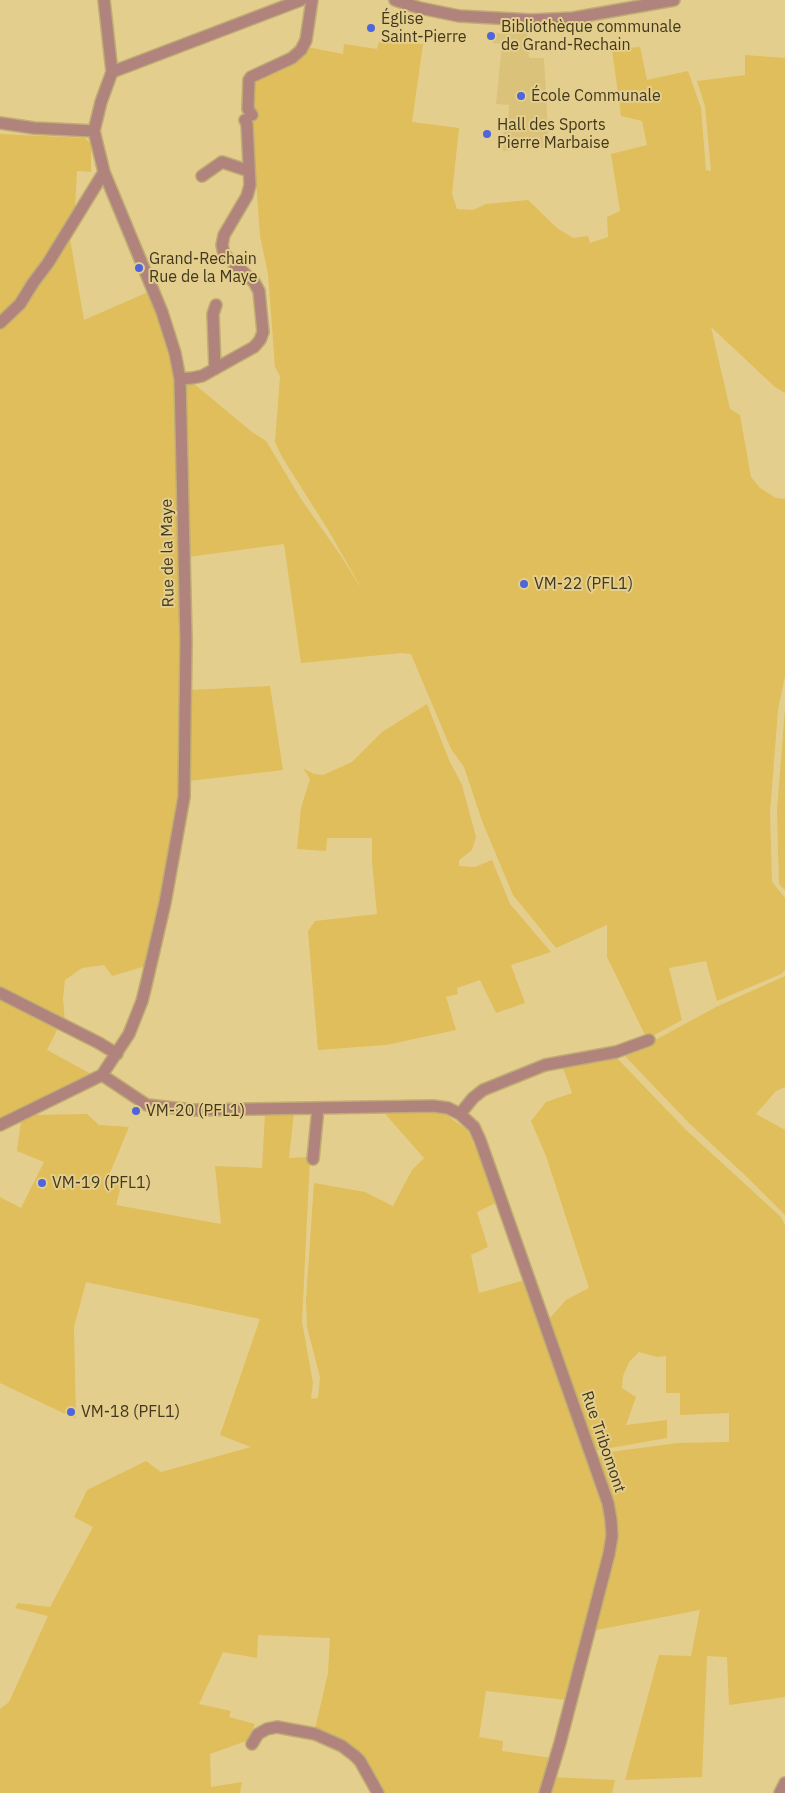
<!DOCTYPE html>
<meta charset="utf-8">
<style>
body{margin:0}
canvas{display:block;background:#e4ce8d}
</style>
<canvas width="785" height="1793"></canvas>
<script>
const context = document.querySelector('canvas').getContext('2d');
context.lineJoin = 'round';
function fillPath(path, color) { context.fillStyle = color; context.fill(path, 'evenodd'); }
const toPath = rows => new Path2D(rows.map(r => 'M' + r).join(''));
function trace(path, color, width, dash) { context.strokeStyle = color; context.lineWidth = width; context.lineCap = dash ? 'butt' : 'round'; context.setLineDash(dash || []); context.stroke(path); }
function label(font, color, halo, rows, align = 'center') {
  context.font = font + ' "IBM Plex Sans",sans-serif'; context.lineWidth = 4; context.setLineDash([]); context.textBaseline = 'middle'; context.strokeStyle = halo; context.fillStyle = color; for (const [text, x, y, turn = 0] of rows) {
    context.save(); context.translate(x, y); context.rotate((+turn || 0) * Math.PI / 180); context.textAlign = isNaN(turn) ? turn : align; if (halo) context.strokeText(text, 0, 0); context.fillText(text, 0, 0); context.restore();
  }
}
fillPath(toPath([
 [504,27,527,28,529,58,544,58,549,147,503,151,504,124,508,124,509,105,496,104,502,44,493,43,494,32,503,34]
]), '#dbc27a');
fillPath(toPath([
 [379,42,423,44,412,122,459,128,452,194,457,209,473,210,486,204,528,200,557,228,573,238,588,236,590,243,608,237,607,217,620,211,611,154,647,145,642,121,621,116,612,49,640,47,647,80,688,71,701,108,706,170,711,171,705,106,697,81,745,75,745,55,785,58,785,393,775,387,711,327,730,409,740,415,751,477,760,488,776,498,785,499,785,676,778,710,770,813,772,882,785,898,785,970,781,974,717,1001,706,961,669,968,682,1020,647,1039,607,957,607,925,556,948,513,895,482,821,464,767,451,749,411,654,401,653,301,663,284,544,188,557,187,385,193,383,252,432,266,441,301,499,341,556,364,593,330,533,282,457,275,442,280,376,275,367,268,274,260,236,249,84,307,47,343,54,344,44,377,49],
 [0,134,85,138,91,144,91,172,77,171,75,209,49,258,0,320],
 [69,233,84,320,148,292,157,315,176,381,182,780,177,820,146,966,112,976,104,965,82,968,65,980,63,998,65,1023,0,989,0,327],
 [270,686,283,770,189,781,190,690],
 [427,704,449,760,462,785,476,837,472,850,459,860,459,866,475,867,492,860,510,904,551,952,511,965,525,1003,496,1013,480,980,457,988,458,994,446,997,456,1030,386,1045,318,1050,308,931,315,921,377,914,372,862,372,838,327,838,326,851,297,849,301,808,310,779,303,768,314,774,323,775,352,762,382,732],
 [785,708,785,890,779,884,777,811],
 [785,976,785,1087,776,1091,756,1114,785,1130,785,1215,748,1178,689,1123,623,1054,659,1038,716,1007],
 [0,995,59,1026,47,1050,91,1074,0,1120],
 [616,1057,685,1129,781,1217,785,1225,785,1697,729,1705,727,1657,707,1656,702,1777,625,1780,659,1655,691,1656,700,1610,591,1631,616,1547,597,1460,602,1453,678,1443,729,1442,729,1413,680,1415,680,1393,666,1393,666,1356,657,1357,639,1352,629,1362,623,1376,622,1388,636,1397,626,1425,667,1420,667,1438,593,1451,606,1508,607,1543,567,1700,486,1691,479,1737,503,1741,502,1751,551,1758,541,1793,382,1793,371,1774,315,1729,328,1673,330,1638,258,1635,257,1658,223,1652,199,1704,231,1711,229,1717,255,1724,249,1740,210,1754,211,1787,242,1782,240,1793,0,1793,0,1709,9,1702,48,1616,15,1608,18,1603,50,1607,93,1527,74,1517,87,1490,146,1461,161,1472,251,1447,220,1435,260,1319,86,1282,74,1327,76,1419,0,1383,0,1197,21,1208,44,1162,17,1151,21,1122,32,1115,87,1114,99,1125,129,1127,107,1180,121,1186,116,1205,221,1224,215,1166,262,1168,265,1113,294,1112,289,1158,310,1157,302,1322,313,1383,311,1399,318,1398,320,1377,307,1327,306,1300,314,1183,365,1192,393,1206,412,1170,424,1158,386,1115,389,1112,444,1113,467,1130,486,1168,498,1202,477,1212,488,1247,471,1255,479,1293,525,1280,541,1328,566,1300,589,1288,546,1156,531,1121,546,1102,572,1093,562,1065],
 [552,1777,615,1780,612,1793,548,1793]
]), '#dfbe5b');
const minor = toPath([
 [395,0,420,8,459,16,532,20,573,18,674,0],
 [112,72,301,0],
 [252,115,248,109,249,80,251,77,292,58,301,50,306,40,312,0],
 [0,123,34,128,94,131],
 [202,176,222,162,249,171],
 [0,323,20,304,33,283,48,263,104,172],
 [215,369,213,314,216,305],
 [180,379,192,378,202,376,254,347,260,340,263,332,259,291,254,282,224,254,222,245,224,235,247,196,250,185,247,124,245,120],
 [0,993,99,1043,117,1054],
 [102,1075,147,1105,193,1110,433,1106,448,1108,460,1114,474,1127,480,1140,608,1503,611,1520,612,1536,609,1554,560,1743,545,1793],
 [460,1114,473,1098,483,1090,545,1065,616,1052,649,1040],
 [0,1125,102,1075,129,1034,142,1001,146,985,165,903,184,797,186,641,180,379,175,353,162,312,104,172,94,131,101,102,112,72,104,0],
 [313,1159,318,1108],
 [252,1744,258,1734,267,1729,277,1727,315,1734,342,1746,355,1756,360,1761,378,1793],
 [780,1793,785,1783]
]);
trace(minor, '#c0ad74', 14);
trace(minor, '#b0847c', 11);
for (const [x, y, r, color] of [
 [371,28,5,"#4f65da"],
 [491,36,5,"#4f65da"],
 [521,96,5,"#4f65da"],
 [487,134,5,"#4f65da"],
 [139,268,5,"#4f65da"],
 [524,584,5,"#4f65da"],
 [136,1111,5,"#4f65da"],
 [42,1183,5,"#4f65da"],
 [71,1412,5,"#4f65da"]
]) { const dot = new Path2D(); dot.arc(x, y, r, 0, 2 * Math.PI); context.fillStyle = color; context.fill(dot); trace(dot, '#e4ce8d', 2); }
label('16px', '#41381d', '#e4ce8d', [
 ["Église",381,19],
 ["Saint-Pierre",381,37],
 ["Bibliothèque communale",501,27],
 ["de Grand-Rechain",501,45],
 ["École Communale",531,96],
 ["Hall des Sports",497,125],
 ["Pierre Marbaise",497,143],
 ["Grand-Rechain",149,259],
 ["Rue de la Maye",149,277],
 ["VM-22 (PFL1)",534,584],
 ["VM-20 (PFL1)",146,1111],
 ["VM-19 (PFL1)",52,1183],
 ["VM-18 (PFL1)",81,1412]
], 'left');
label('16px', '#41381d', '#e4ce8d', [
 ["Rue de la Maye",168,553,-91],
 ["Rue Tribomont",603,1442,71]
]);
</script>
